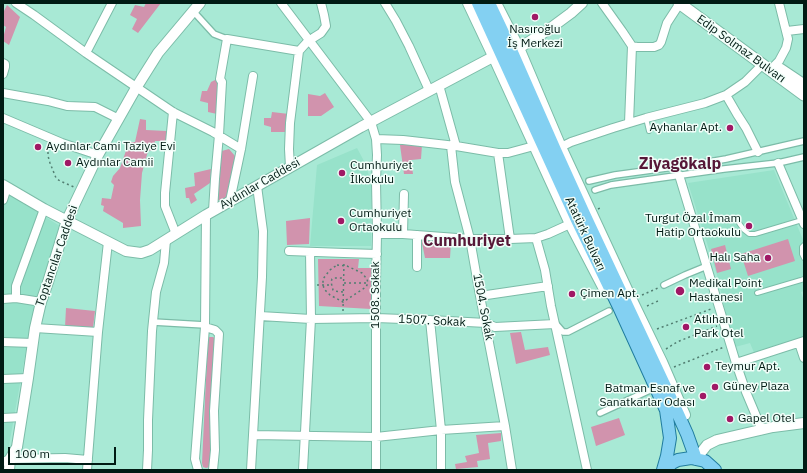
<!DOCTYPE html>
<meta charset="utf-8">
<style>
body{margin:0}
#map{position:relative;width:807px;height:473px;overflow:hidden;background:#a8e9d5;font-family:"IBM Plex Sans",sans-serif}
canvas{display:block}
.frame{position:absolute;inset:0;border:4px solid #011b14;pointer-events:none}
.scale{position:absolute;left:8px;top:447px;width:108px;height:18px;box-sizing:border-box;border:2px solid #011b14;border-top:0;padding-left:5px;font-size:12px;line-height:14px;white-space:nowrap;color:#011b14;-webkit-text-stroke:3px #f1fef9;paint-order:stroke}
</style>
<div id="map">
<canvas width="807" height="473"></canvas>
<div class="frame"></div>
<div class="scale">100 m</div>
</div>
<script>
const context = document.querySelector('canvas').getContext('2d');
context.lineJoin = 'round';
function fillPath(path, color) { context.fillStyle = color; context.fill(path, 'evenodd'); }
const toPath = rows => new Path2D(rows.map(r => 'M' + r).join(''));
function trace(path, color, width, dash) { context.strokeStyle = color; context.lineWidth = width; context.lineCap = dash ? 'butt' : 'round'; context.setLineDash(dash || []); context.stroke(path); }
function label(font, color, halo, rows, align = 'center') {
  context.font = font + ' "IBM Plex Sans",sans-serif'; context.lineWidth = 3; context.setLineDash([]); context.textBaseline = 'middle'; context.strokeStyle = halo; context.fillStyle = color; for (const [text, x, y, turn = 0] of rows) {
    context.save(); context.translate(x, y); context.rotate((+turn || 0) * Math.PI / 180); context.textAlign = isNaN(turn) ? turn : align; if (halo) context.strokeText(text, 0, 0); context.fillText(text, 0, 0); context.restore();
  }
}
fillPath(toPath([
 [357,148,365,163,371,182,371,246,310,246,317,165],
 [774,170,804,242,804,291,801,292,804,301,804,338,755,355,750,343,735,347,726,314,717,275,688,183],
 [3,191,60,226,37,297,26,350,7,457,3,457]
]), '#97e2ca');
fillPath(toPath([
 [146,3,161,3,138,33,132,29,137,19,130,15,135,5,144,7],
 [7,5,20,17,9,45,3,41,3,38,6,27,3,25,3,13],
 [215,80,218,80,219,89,217,114,208,112,208,103,200,101,202,91,207,91,211,82],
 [325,93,334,107,321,116,308,116,308,94,320,96],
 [272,112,289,114,286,132,271,132,271,127,264,125,264,118,271,118],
 [140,119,146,120,146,130,167,131,166,141,155,141,153,150,148,151,142,173,140,200,141,226,123,228,123,223,103,211,104,206,101,205,102,198,111,199,114,185,111,182,113,176,120,168,129,142,135,142],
 [400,145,422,145,421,159,411,160,413,174,404,174],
 [229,149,235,156,230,197,217,201,218,152],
 [211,169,210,183,194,194,197,200,191,204,189,198,186,198,185,188,195,186,194,173],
 [310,218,309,244,287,245,286,221],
 [421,238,451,242,450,258,425,258],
 [788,239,795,261,748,276,741,254],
 [725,245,731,269,717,273,711,249],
 [318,259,359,259,358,268,373,268,371,309,319,306],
 [66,308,95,311,93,328,65,327],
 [521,332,525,350,548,347,550,355,516,364,510,333],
 [208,337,213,337,216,339,211,463,210,467,206,468,203,467,202,463],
 [619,418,625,435,596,446,591,427],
 [501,433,501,441,488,443,490,459,477,461,478,467,456,469,455,464,467,462,465,456,479,453,476,435]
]), '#d193ad');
const service = toPath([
 [646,118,649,131],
 [739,223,744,230,749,234,755,234,802,220],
 [804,245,802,247,802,254,804,258],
 [757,293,801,280,804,279],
 [746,392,756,387]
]);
const pedestrian = toPath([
 [193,11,214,34,227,39],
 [589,181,615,175,703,163,726,159,804,141],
 [595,190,611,185,724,169,778,163,804,157],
 [664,285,685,275,707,266],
 [153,322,205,325],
 [556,324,563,332,568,332,609,311],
 [600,413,652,389]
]);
const minor = toPath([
 [16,3,34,15,86,53,173,112,213,132,241,149],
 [281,3,371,122,376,139,377,155,376,182,377,234,376,283,376,470],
 [385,3,396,21,409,46,429,90],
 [602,3,622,31,632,46,629,123],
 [787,31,804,29],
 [632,46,637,47,654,47,659,45,661,42,667,23,680,3],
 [86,53,112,3],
 [3,63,5,64,5,67,3,74],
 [775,65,779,61,786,48,788,39,779,3],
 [439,85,456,146],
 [3,93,48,101,67,106,95,107,119,119],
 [726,95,737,114,746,128,758,152],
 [173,112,165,193,165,206,176,234],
 [3,118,62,143,98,155],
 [376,139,403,140,456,146,498,153,508,153,534,146],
 [451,146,455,182,470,239,480,296,505,426,512,470],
 [557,149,571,142,613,128,646,118,705,103,726,95,745,82,762,65],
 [498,153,510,239],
 [778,163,804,224],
 [290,167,289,149,290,123,299,51],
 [679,175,736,363,746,392,762,430],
 [3,200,7,187],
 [230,201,241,149,253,76],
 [213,211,215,179,219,135,222,82,220,79,227,39,299,51,309,40,313,38,321,33,326,26,324,15,321,3],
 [377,234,403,234,470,239,510,239,536,238,548,234,570,224],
 [403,234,404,194],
 [417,235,417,267],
 [536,238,545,270,551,306,587,470],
 [289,251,344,253,377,254],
 [480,296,548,286],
 [16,298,16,286,44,209],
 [3,299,16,298,41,302],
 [260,316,311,319,376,318,430,320,486,323,495,327,555,324],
 [430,320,441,430,441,470],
 [205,327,215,330,219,334,214,411,215,450,213,470],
 [35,328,98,332],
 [3,342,33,343],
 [799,343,804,358],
 [736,363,804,341],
 [3,379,28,378],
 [3,418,22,417],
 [253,435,376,437,441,430,505,426],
 [3,462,10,459,65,458,88,460],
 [87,470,98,332,108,242],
 [147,470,148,450,148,420,152,331,156,292,164,263,166,240],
 [198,470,195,459,205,327,206,215],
 [251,470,262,277,263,231,257,186],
 [303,470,311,319,310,252]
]);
const tertiary = toPath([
 [468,3,494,58,570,224,606,293],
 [496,3,519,48,561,147,632,300,662,362,685,415],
 [3,185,44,209,126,251,141,253,150,250,206,215,361,127,489,59,519,48,548,30,571,13,582,3],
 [696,459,707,445,717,440,773,427,804,423],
 [9,470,10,459,17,447,28,378,35,328,41,302,48,282,67,220,98,155,136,88,158,53,200,3]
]);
const secondary = toPath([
 [679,3,804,95],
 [780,69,804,85]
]);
const primary = toPath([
 [478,3,577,220,619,307,666,410,670,438,667,456,663,470],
 [489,3,507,41,555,150,585,216,678,414,687,434,696,459],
 [665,470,672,463,678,460,691,458,705,461,715,470]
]);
trace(service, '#7cbca8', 6);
trace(pedestrian, '#7cbca8', 8);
trace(minor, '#7cbca8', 10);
trace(tertiary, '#7cbca8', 12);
trace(secondary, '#7cbca8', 13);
trace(primary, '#207c9e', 14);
trace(toPath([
 [48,152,48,156,50,163,56,178,60,181,74,187],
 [598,209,602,207],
 [337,265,347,266,362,273,367,279,368,283,366,287,343,302,330,295,324,289,323,284,323,279,326,275,330,270,337,265],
 [344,283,368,283],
 [317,285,331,285],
 [343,292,334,291,333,290,331,282,332,279,334,278,344,278],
 [642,295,658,288],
 [647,306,658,301],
 [343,311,344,261],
 [657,329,711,309],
 [666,349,677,342,717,326],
 [674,367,724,347]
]), '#527f72', 1.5, [2, 3]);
trace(service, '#fff', 4);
trace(pedestrian, '#fff', 5.5);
trace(minor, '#fff', 8);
trace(tertiary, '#fff', 10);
trace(secondary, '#fff', 11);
trace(primary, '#83d0f2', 12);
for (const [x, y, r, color] of [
 [535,17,4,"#a01865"],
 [730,128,4,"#a01865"],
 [38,147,4,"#a01865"],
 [68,163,4,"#a01865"],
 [342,173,4,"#a01865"],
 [341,221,4,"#a01865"],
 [749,226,4,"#a01865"],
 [768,258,4,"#a01865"],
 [680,291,5,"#a01865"],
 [572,294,4,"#a01865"],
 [686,327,4,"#a01865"],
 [707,367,4,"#a01865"],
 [715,387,4,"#a01865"],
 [703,396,4,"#a01865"],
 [730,419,4,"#a01865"]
]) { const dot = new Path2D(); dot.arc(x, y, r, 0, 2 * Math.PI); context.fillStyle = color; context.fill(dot); trace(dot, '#f1fef9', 1.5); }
label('12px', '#011b14', '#f1fef9', [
 ["Nasıroğlu",535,30,"center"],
 ["İş Merkezi",535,44,"center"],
 ["Ayhanlar Apt.",722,128,"right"],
 ["Aydınlar Cami Taziye Evi",46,147],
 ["Aydınlar Camii",76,163],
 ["Cumhuriyet",350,166],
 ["İlkokulu",350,180],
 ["Cumhuriyet",349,214],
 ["Ortaokulu",349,228],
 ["Turgut Özal İmam",741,219,"right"],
 ["Hatip Ortaokulu",741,233,"right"],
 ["Halı Saha",760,258,"right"],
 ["Medikal Point",689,284],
 ["Hastanesi",689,298],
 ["Çimen Apt.",580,294],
 ["Atlıhan",694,320],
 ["Park Otel",694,334],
 ["Teymur Apt.",715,367],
 ["Güney Plaza",723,387],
 ["Batman Esnaf ve",695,389,"right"],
 ["Sanatkarlar Odası",695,403,"right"],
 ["Gapel Otel",738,419]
], 'left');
label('12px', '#011b14', '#f1fef9', [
 ["Edip Solmaz Bulvarı",741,49,36],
 ["Aydınlar Caddesi",260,184,-30],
 ["Atatürk Bulvarı",585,234,65],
 ["Toptancılar Caddesi",57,256,-71],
 ["1508. Sokak",376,295,-90],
 ["1504. Sokak",483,307,79],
 ["1507. Sokak",432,321,3]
]);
label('bold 16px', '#561737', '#f1fef9', [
 ["Ziyagökalp",680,164],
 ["Cumhuriyet",467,241]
]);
</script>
